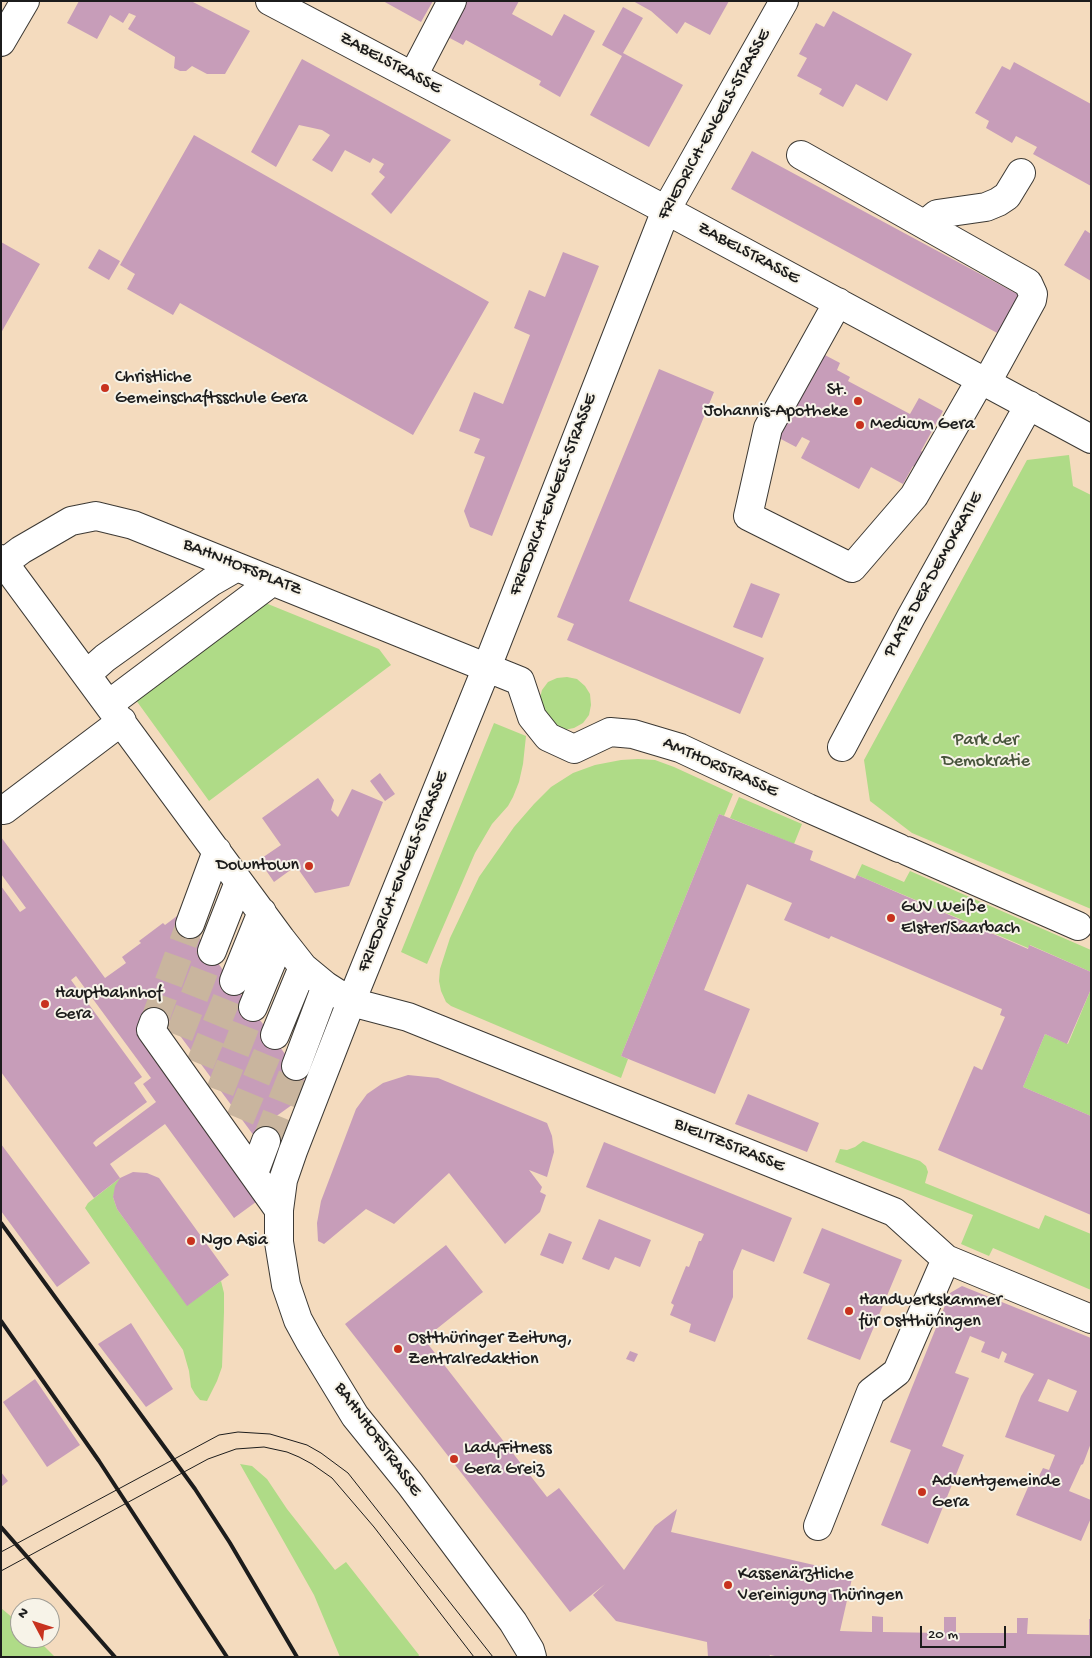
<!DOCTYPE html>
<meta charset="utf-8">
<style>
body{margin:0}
#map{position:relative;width:1092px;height:1658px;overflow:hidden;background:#f4dbbe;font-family:"Gochi Hand",sans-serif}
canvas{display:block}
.frame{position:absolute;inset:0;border:2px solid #1c1c1c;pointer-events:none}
.north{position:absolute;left:10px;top:1598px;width:50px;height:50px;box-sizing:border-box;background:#f7f3e8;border:1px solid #9f9d96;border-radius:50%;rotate:310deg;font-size:14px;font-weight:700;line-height:20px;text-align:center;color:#1c1c1c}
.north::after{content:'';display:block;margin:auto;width:18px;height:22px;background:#c8321e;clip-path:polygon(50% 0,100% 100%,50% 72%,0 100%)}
.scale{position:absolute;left:920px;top:1626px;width:86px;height:22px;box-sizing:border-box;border:2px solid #1c1c1c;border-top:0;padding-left:6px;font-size:15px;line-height:18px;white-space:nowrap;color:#1c1c1c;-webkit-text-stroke:4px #f7f3e8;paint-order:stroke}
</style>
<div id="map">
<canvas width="1092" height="1658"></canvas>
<div class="frame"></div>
<div class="north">N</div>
<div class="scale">20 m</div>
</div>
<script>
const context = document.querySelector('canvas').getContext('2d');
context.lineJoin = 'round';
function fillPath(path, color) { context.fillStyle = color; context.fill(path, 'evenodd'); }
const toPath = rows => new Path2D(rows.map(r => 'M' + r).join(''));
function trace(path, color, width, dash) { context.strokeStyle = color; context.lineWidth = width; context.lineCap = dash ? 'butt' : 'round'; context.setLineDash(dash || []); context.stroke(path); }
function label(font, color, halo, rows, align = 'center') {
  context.font = font + ' "Gochi Hand",sans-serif'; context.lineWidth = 4; context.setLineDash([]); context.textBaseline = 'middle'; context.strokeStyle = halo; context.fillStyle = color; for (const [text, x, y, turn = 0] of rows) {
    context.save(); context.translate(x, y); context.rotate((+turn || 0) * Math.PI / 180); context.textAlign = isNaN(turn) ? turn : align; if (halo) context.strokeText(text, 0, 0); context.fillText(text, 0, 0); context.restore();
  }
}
fillPath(toPath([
 [1069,455,1073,486,1091,495,1091,909,912,833,870,801,864,760,1027,460],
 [263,602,379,649,391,665,209,801,133,696],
 [567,677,577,679,585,686,590,694,591,705,589,715,583,723,574,728,564,730,554,727,539,701,542,690,548,682,557,678],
 [494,723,526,736,523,764,519,782,513,797,508,806,492,824,475,853,427,964,401,952],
 [638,759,655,760,674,767,733,794,724,816,719,814,621,1056,628,1059,621,1078,451,1006,446,1002,441,991,439,981,440,969,450,938,479,877,514,827,534,804,551,787,573,773,595,765,621,760],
 [739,797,802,824,794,844,730,818],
 [862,864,904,882,910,871,1091,950,1091,972,1030,945,1028,948,857,875],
 [1091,989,1091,1116,1023,1087,1045,1034,1068,1044],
 [863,1141,920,1161,926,1166,928,1172,925,1183,1039,1229,1045,1215,1091,1234,1091,1290,993,1248,989,1256,961,1244,973,1215,835,1162,840,1149,847,1150,855,1147],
 [120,1178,113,1197,117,1209,187,1305,221,1281,224,1293,224,1312,222,1367,217,1381,207,1401,200,1400,195,1394,191,1387,189,1371,183,1350,85,1208,88,1203],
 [240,1464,252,1466,267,1479,287,1509,335,1570,346,1562,419,1655,418,1657,340,1657,314,1595],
 [1,1608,20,1624,20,1638,36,1638,55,1657,1,1657]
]), '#afdb87');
fillPath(toPath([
 [79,1,191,1,250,31,225,74,207,74,192,66,186,71,180,71,174,68,175,57,128,29,136,16,129,13,123,23,110,15,97,39,67,23],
 [383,1,433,1,421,22],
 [462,1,519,1,512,14,552,36,564,14,595,31,560,97,539,85,541,81,466,40,463,45,444,35],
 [633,1,729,1,710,35,685,22,677,34,651,11],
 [623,7,643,18,623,53,683,85,649,147,590,115,622,56,602,45],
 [833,11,912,54,887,101,856,84,843,107,819,94,822,89,797,76,807,58,799,54,816,23,824,27],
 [302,59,451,140,391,214,371,194,385,177,379,172,384,164,373,158,370,163,345,150,332,172,312,160,330,135,322,130,299,125,276,167,251,152],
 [1014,62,1091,104,1091,186,1033,154,1037,147,1016,136,1012,143,986,128,989,121,975,113,1002,66,1010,70],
 [194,135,489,302,413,435,180,303,173,315,127,289,135,274,120,265],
 [752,151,1021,296,1001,335,731,189],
 [1085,230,1091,234,1091,281,1064,265],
 [1,242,40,264,1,333],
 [99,249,120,261,109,280,88,268],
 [563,252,599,266,492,536,470,527,464,511,485,457,474,453,480,439,459,431,474,392,503,404,530,335,514,328,529,290,545,297],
 [823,354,840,363,837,370,850,377,848,381,910,414,919,398,943,411,921,451,931,457,923,471,913,466,903,484,871,467,859,489,801,458,810,441,802,437,796,447,779,438],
 [659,369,714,392,629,601,764,658,740,714,567,640,574,624,557,617],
 [751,583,780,594,762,638,733,627],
 [380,773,395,794,385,801,370,781],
 [318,778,334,800,331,810,338,817,352,789,383,802,349,886,315,893,296,866,274,882,259,860,281,845,262,818],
 [719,814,813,851,810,860,855,879,857,875,1028,949,1029,945,1091,972,1091,989,1067,1044,1045,1034,1023,1087,1091,1116,1091,1215,938,1150,974,1066,982,1070,1005,1017,1000,1015,1002,1009,831,936,829,939,784,920,792,903,747,884,704,990,750,1009,715,1094,621,1056],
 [1,837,105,978,126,963,122,957,141,943,139,941,163,923,165,925,181,913,305,1081,289,1093,296,1102,271,1120,279,1130,260,1144,164,1014,138,1034,260,1199,234,1218,165,1124,110,1164,120,1178,94,1198,1,1072,1,886,20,912,26,908,1,874],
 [76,976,151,1078,143,1084,156,1102,96,1147,93,1143,97,1139,147,1102,134,1083,142,1077,71,980],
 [408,1075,438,1078,547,1123,552,1136,554,1152,547,1177,529,1170,542,1187,540,1192,546,1195,540,1212,505,1244,449,1173,394,1224,366,1209,324,1244,318,1241,317,1223,321,1201,356,1109,367,1094,383,1083],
 [748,1094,819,1123,807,1152,735,1124],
 [604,1142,792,1218,774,1262,742,1249,733,1271,733,1297,715,1342,689,1332,691,1324,670,1315,674,1305,671,1303,686,1266,689,1267,699,1241,701,1241,704,1234,586,1187],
 [1,1144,90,1263,57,1287,1,1211],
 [133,1172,147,1173,159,1178,229,1275,187,1306,117,1209,113,1197,115,1186,120,1178],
 [599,1219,651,1240,640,1267,615,1257,609,1270,582,1259],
 [822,1228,902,1260,860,1360,807,1339,830,1284,803,1273],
 [549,1233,572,1242,563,1264,540,1255],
 [446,1245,483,1292,424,1339,547,1497,559,1488,624,1570,655,1526,677,1509,671,1532,853,1574,840,1631,872,1632,872,1616,883,1617,883,1632,944,1633,944,1617,956,1617,956,1633,1017,1633,1017,1618,1028,1618,1027,1634,1089,1635,1089,1619,1091,1619,1091,1657,780,1657,770,1655,769,1657,708,1657,707,1642,616,1621,593,1595,605,1584,570,1612,345,1324],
 [962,1286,1091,1338,1091,1443,1083,1464,1081,1465,1069,1491,1091,1500,1091,1518,1081,1541,1016,1515,1032,1478,1037,1480,1043,1468,1049,1470,1055,1455,1005,1437,1021,1396,1034,1374,1004,1362,1007,1354,1002,1351,999,1359,981,1352,985,1342,970,1336,955,1373,969,1378,942,1446,964,1455,928,1544,881,1525,911,1450,890,1442,950,1293],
 [1048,1379,1077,1391,1068,1412,1038,1401],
 [131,1323,173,1389,146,1407,98,1344],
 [630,1351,638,1354,634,1362,626,1359],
 [35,1379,80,1445,47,1467,3,1402],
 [1,1472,8,1481,1,1487]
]), '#c79db9');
trace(toPath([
 [154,1022,190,924],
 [179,1036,212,951],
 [200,1064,234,981],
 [220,1091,253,1007],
 [240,1119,275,1035],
 [266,1141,296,1066]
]), '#c9b59e', 28, [28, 14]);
const minor = toPath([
 [270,1,666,210,1091,439],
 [1,42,25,1],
 [413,76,452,1],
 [801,155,1028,283,1033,294,1032,300,987,382],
 [927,226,931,219,937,214,986,207,998,202,1007,196,1021,173],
 [838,302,768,428,748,516,852,568,914,496,981,379],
 [1,559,281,939,303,967,326,986,351,1002,408,1017,894,1212,946,1259,1091,1319],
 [1,565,21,550,71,521,96,516,133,525,520,681,532,717,548,737,574,749,610,732,633,734,680,748,808,808,899,848],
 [87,674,105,658,211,582,237,567],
 [109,704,273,581],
 [842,747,911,617,1029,405],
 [1,809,4,810,122,721],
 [907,851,1078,926],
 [190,924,217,851],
 [212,951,239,882],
 [234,981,262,912],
 [253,1007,281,939],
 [154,1022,151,1030,279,1210],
 [275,1035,303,967],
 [296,1066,326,986],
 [254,1173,266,1141],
 [818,1526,871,1392,897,1372,946,1259],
 [532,1657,530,1650,513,1622,410,1484,355,1416,310,1342,298,1320,286,1285,279,1242,279,1210,283,1180,293,1151,351,1002,487,667,666,210,784,1]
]);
trace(minor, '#3c3934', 30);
trace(minor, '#fff', 28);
trace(toPath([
 [1,1552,219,1435,238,1432,270,1434,307,1445,321,1453,348,1473,493,1657],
 [1,1571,208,1459,236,1449,264,1447,287,1452,299,1457,312,1464,332,1478,374,1527,474,1657]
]), '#1c1c1c', 1);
trace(toPath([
 [1,1223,195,1489,230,1543,297,1657],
 [1,1321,99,1461,227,1657],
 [1,1527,115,1657]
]), '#1c1c1c', 4);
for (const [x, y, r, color] of [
 [105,388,5,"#c8321e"],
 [858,401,5,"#c8321e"],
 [860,425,5,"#c8321e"],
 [309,866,5,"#c8321e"],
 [891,918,5,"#c8321e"],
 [45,1004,5,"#c8321e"],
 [191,1241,5,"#c8321e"],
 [849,1311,5,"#c8321e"],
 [398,1349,5,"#c8321e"],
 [454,1459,5,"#c8321e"],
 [922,1492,5,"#c8321e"],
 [728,1585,5,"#c8321e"]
]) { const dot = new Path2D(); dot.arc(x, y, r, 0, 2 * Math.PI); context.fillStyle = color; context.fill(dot); trace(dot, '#f7f3e8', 2); }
label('18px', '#1c1c1c', '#f7f3e8', [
 ["ZABELSTRASSE",390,64,28],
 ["FRIEDRICH-ENGELS-STRASSE",715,125,-61],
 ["ZABELSTRASSE",748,254,28],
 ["FRIEDRICH-ENGELS-STRASSE",554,495,-69],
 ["BAHNHOFSPLATZ",242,568,22],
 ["PLATZ DER DEMOKRATIE",934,575,-61],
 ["AMTHORSTRASSE",720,768,24],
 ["FRIEDRICH-ENGELS-STRASSE",404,872,-68],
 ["BIELITZSTRASSE",729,1146,22],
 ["BAHNHOFSTRASSE",377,1440,54]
]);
label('18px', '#1c1c1c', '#f7f3e8', [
 ["Christliche",115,378],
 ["Gemeinschaftsschule Gera",115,399],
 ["St.",848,391,"right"],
 ["Johannis-Apotheke",848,412,"right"],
 ["Medicum Gera",870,425],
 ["Downtown",299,866,"right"],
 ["GUV Weiße",901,908],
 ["Elster/Saarbach",901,929],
 ["Hauptbahnhof",55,994],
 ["Gera",55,1015],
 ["Ngo Asia",201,1241],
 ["Handwerkskammer",859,1301],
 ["für Ostthüringen",859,1322],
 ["Ostthüringer Zeitung,",408,1339],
 ["Zentralredaktion",408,1360],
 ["LadyFitness",464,1449],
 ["Gera Greiz",464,1470],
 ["Adventgemeinde",932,1482],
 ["Gera",932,1503],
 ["Kassenärztliche",738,1575],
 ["Vereinigung Thüringen",738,1596]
], 'left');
label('18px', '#48553c', '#f7f3e8', [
 ["Park der",986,741],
 ["Demokratie",986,762]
]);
</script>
